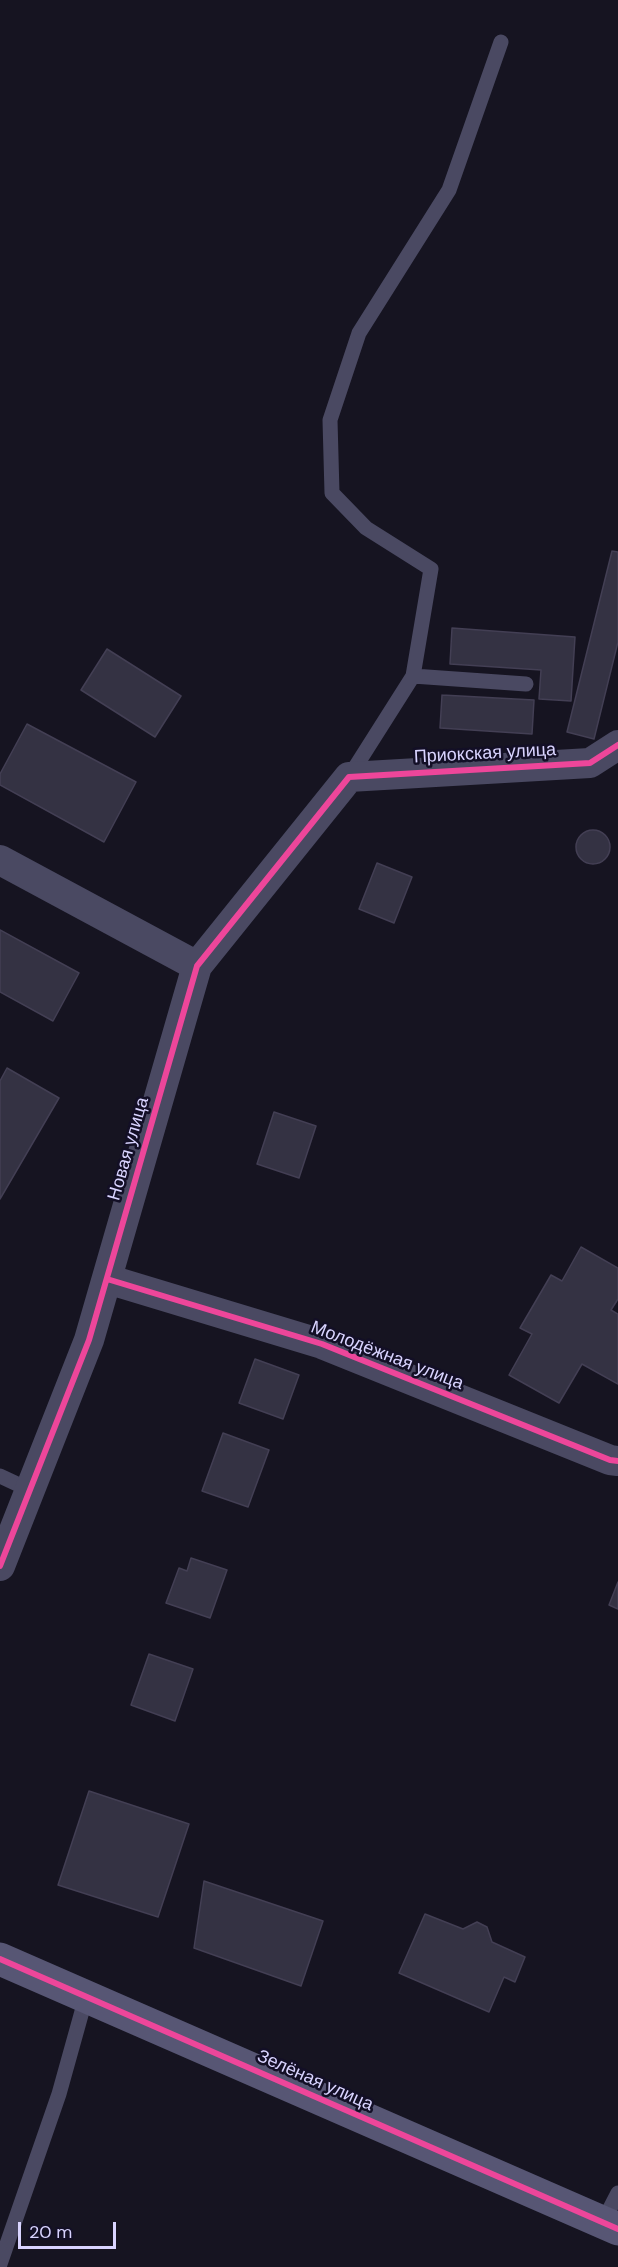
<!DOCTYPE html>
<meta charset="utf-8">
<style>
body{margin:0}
#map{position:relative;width:618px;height:2267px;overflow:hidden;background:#161421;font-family:"DM Sans",sans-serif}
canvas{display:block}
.scale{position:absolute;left:18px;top:2222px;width:98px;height:27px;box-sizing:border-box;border:3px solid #d9d4ff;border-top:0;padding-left:8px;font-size:18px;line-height:21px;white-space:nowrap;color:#d9d4ff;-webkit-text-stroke:4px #130f26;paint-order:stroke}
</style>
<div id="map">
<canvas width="618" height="2267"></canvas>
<div class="scale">20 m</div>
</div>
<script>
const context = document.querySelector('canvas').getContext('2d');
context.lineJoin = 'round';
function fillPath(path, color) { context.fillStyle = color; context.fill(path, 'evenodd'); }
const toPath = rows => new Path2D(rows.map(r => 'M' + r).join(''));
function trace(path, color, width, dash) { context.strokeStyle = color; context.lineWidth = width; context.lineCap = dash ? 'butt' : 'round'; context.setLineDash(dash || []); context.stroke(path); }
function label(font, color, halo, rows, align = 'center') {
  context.font = font + ' "DM Sans",sans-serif'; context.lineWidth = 5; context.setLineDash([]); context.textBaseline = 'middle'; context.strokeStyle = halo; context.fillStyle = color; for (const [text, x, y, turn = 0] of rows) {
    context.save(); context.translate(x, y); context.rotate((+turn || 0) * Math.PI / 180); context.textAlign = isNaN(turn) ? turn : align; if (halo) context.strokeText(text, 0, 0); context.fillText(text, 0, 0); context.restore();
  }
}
const building = toPath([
 [612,551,618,552,618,642,594,739,567,732,612,551],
 [452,628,575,637,571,701,539,699,541,670,450,664,452,628],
 [107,649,181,696,155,737,81,690,107,649],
 [442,695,534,700,532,734,440,728,442,695],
 [27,724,136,782,104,842,0,785,0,774,27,724],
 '576 847a17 17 0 1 1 34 0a17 17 0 1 1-34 0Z',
 [377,863,412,877,394,923,359,909,377,863],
 [0,930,79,973,53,1021,0,992,0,930],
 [7,1068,59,1098,0,1199,0,1081,7,1068],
 [274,1112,316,1126,299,1178,257,1164,274,1112],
 [581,1247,618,1268,618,1299,611,1310,618,1314,618,1384,582,1364,559,1403,509,1375,532,1334,520,1328,551,1275,562,1281,581,1247],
 [255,1359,299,1375,283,1419,239,1403,255,1359],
 [223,1433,269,1450,248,1507,202,1491,223,1433],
 [191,1558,227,1570,210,1618,166,1603,179,1568,187,1571,191,1558],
 [618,1582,618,1609,609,1605,618,1582],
 [149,1654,193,1669,175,1721,131,1705,149,1654],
 [89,1791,189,1824,158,1917,58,1885,89,1791],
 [204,1881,323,1921,301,1986,194,1948,204,1881],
 [425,1914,463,1929,477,1922,487,1927,492,1942,525,1957,515,1982,504,1977,489,2012,399,1973,425,1914]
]);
fillPath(building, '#343243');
trace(building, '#433f54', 1.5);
trace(toPath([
 [413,676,526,684],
 [349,777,413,676,431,569,366,528,332,493,330,420,359,333,449,190,501,42],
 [0,1476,30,1490],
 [602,2224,618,2193],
 [0,2264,59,2094,86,1997]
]), '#4a4962', 15);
trace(toPath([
 [0,860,197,966],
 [107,1279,322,1344,610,1460,618,1461],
 [0,1566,89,1340,197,966,349,777,590,763,618,745]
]), '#4a4962', 30);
trace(toPath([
 [0,1959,618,2229]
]), '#575674', 33);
trace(toPath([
 [107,1279,322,1344,610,1460,618,1461],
 [0,1566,89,1340,197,966,349,777,590,763,618,745],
 [0,1959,618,2229]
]), '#ed469a', 6);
label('18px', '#d9d4ff', '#130f26', [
 ["Приокская улица",485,754,-3],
 ["Новая улица",129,1149,-74],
 ["Молодёжная улица",387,1356,21],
 ["Зелёная улица",315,2081,24]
]);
</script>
